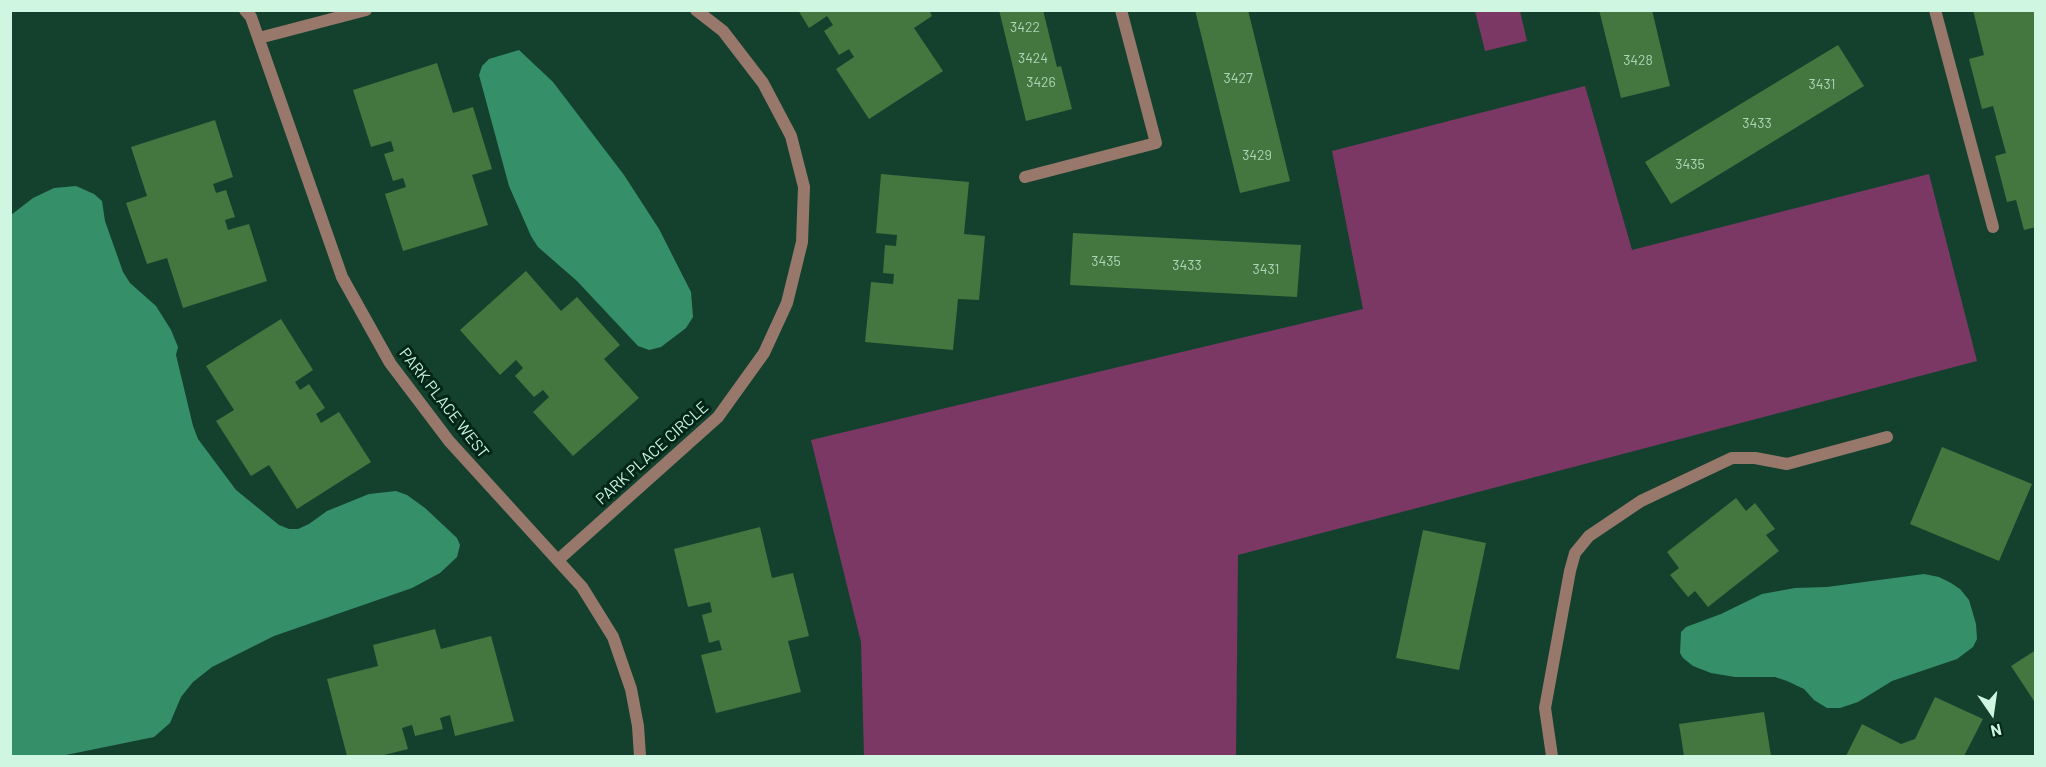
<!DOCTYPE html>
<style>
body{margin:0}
#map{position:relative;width:2046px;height:767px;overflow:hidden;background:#14412e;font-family:Barlow,sans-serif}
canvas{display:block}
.frame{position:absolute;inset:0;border:12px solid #cef6e1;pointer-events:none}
.north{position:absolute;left:1962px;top:683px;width:60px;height:60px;-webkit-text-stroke:4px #022618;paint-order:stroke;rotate:167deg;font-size:16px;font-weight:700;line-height:24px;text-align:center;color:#cef6e1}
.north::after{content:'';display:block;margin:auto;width:21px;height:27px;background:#cef6e1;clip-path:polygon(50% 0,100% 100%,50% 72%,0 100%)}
</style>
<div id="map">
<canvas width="2046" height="767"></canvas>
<div class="frame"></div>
<div class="north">N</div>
</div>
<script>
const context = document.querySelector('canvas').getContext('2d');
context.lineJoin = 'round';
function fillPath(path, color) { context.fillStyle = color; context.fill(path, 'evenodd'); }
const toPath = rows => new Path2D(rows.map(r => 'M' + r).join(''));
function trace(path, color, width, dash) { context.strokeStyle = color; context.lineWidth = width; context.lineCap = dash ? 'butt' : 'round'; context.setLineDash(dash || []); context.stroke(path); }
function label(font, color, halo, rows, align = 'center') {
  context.font = font + ' Barlow,sans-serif'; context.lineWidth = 6; context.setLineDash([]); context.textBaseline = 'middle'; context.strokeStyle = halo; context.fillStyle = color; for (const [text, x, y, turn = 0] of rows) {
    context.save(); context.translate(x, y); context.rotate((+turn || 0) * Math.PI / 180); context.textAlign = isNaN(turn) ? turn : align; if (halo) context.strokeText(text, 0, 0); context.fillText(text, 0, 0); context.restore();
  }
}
fillPath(toPath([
 [1475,11,1520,11,1527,41,1485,51],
 [1585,86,1632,250,1929,174,1977,361,1238,555,1236,756,864,756,861,642,811,440,1363,309,1332,151]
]), '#7c3865');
fillPath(toPath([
 [519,50,553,82,624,175,659,229,691,292,693,317,686,328,661,347,649,350,638,346,577,281,538,247,531,236,509,186,479,75,482,66,489,59],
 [76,186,94,194,102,201,105,221,123,272,130,283,156,306,171,330,178,347,176,355,193,426,198,439,236,490,279,525,289,529,298,529,309,524,327,511,369,494,396,491,407,495,425,508,457,538,460,545,457,557,440,573,412,588,274,636,212,667,193,682,181,697,170,723,154,737,61,756,11,756,11,215,33,198,54,188],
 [1924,574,1939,577,1951,583,1960,589,1969,600,1976,624,1977,639,1973,647,1957,659,1892,681,1858,702,1840,708,1827,708,1814,700,1804,689,1787,681,1775,677,1735,677,1711,673,1693,666,1683,658,1680,653,1681,632,1686,627,1721,614,1762,594,1795,588,1827,587]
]), '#35906a');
fillPath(toPath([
 [798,10,929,10,932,16,914,28,943,71,869,119,836,69,854,57,849,49,839,55,824,31,833,25,827,16,809,28],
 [999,10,1043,10,1057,67,1061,66,1072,109,1026,121],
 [1195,10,1248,10,1290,181,1240,193],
 [1599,10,1652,10,1670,86,1621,98],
 [1973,10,2036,10,2036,227,2024,230,2016,200,2007,202,1995,156,2006,153,1993,106,1982,109,1969,59,1984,55],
 [1838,45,1864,86,1671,204,1645,162],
 [437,63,453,113,473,107,492,169,472,175,488,225,403,251,385,194,406,187,403,178,393,181,384,154,394,151,391,141,371,147,353,90],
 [215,120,233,177,213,184,216,193,226,190,235,217,225,220,228,230,249,224,267,281,183,308,167,258,147,264,126,203,147,196,131,147],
 [881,174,969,182,964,234,985,236,979,300,958,299,953,350,865,342,871,282,893,284,894,274,883,273,885,245,896,246,897,235,876,233],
 [1073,233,1301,245,1297,297,1070,285],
 [526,271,561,311,577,297,620,345,604,359,639,398,573,456,533,412,549,397,543,390,534,397,515,376,523,368,516,360,500,375,460,330],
 [281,319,313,370,295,382,300,390,309,384,325,408,316,414,321,423,339,412,371,462,297,509,269,465,251,476,216,421,234,410,206,366],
 [1942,447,2032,484,1999,561,1910,524],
 [1736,498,1746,511,1755,503,1775,529,1766,535,1779,551,1708,607,1695,591,1688,597,1670,575,1679,568,1667,552],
 [760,527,772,578,793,573,809,636,788,641,801,692,716,713,701,655,722,650,719,640,709,643,702,615,712,612,710,602,688,607,674,549],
 [1423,530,1486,543,1459,670,1396,658],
 [435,629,441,649,491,636,514,721,455,736,450,715,440,718,443,729,415,736,412,725,402,728,408,749,380,756,347,756,327,679,378,666,373,645],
 [2036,650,2036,704,2011,666],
 [1935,697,1983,719,1964,756,1846,756,1862,724,1901,744,1915,739],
 [1764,712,1771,756,1684,756,1679,724]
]), '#44763f');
trace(toPath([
 [245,10,251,17,342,277,390,363,449,441,582,587,613,637,631,689,638,726,640,756],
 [1935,10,1993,227],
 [259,38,366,10],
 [558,560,718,417,764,353,787,303,802,242,804,187,791,136,763,83,723,31,696,10],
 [1552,756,1545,708,1570,571,1575,553,1589,536,1641,501,1732,458,1755,458,1787,464,1887,437]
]), '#99786c', 12);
trace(toPath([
 [1025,177,1156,143,1121,10]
]), '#99786c', 12);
label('14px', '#acd6b8', null, [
 ["3422",1025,27],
 ["3424",1033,58],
 ["3428",1638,60],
 ["3427",1238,78],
 ["3426",1041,82],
 ["3431",1822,84],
 ["3433",1757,123],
 ["3429",1257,155],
 ["3435",1690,164],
 ["3435",1106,261],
 ["3433",1187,265],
 ["3431",1266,269]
]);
label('16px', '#cef6e1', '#022618', [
 ["PARK PLACE WEST",444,403,52],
 ["PARK PLACE CIRCLE",652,453,-42]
]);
</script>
